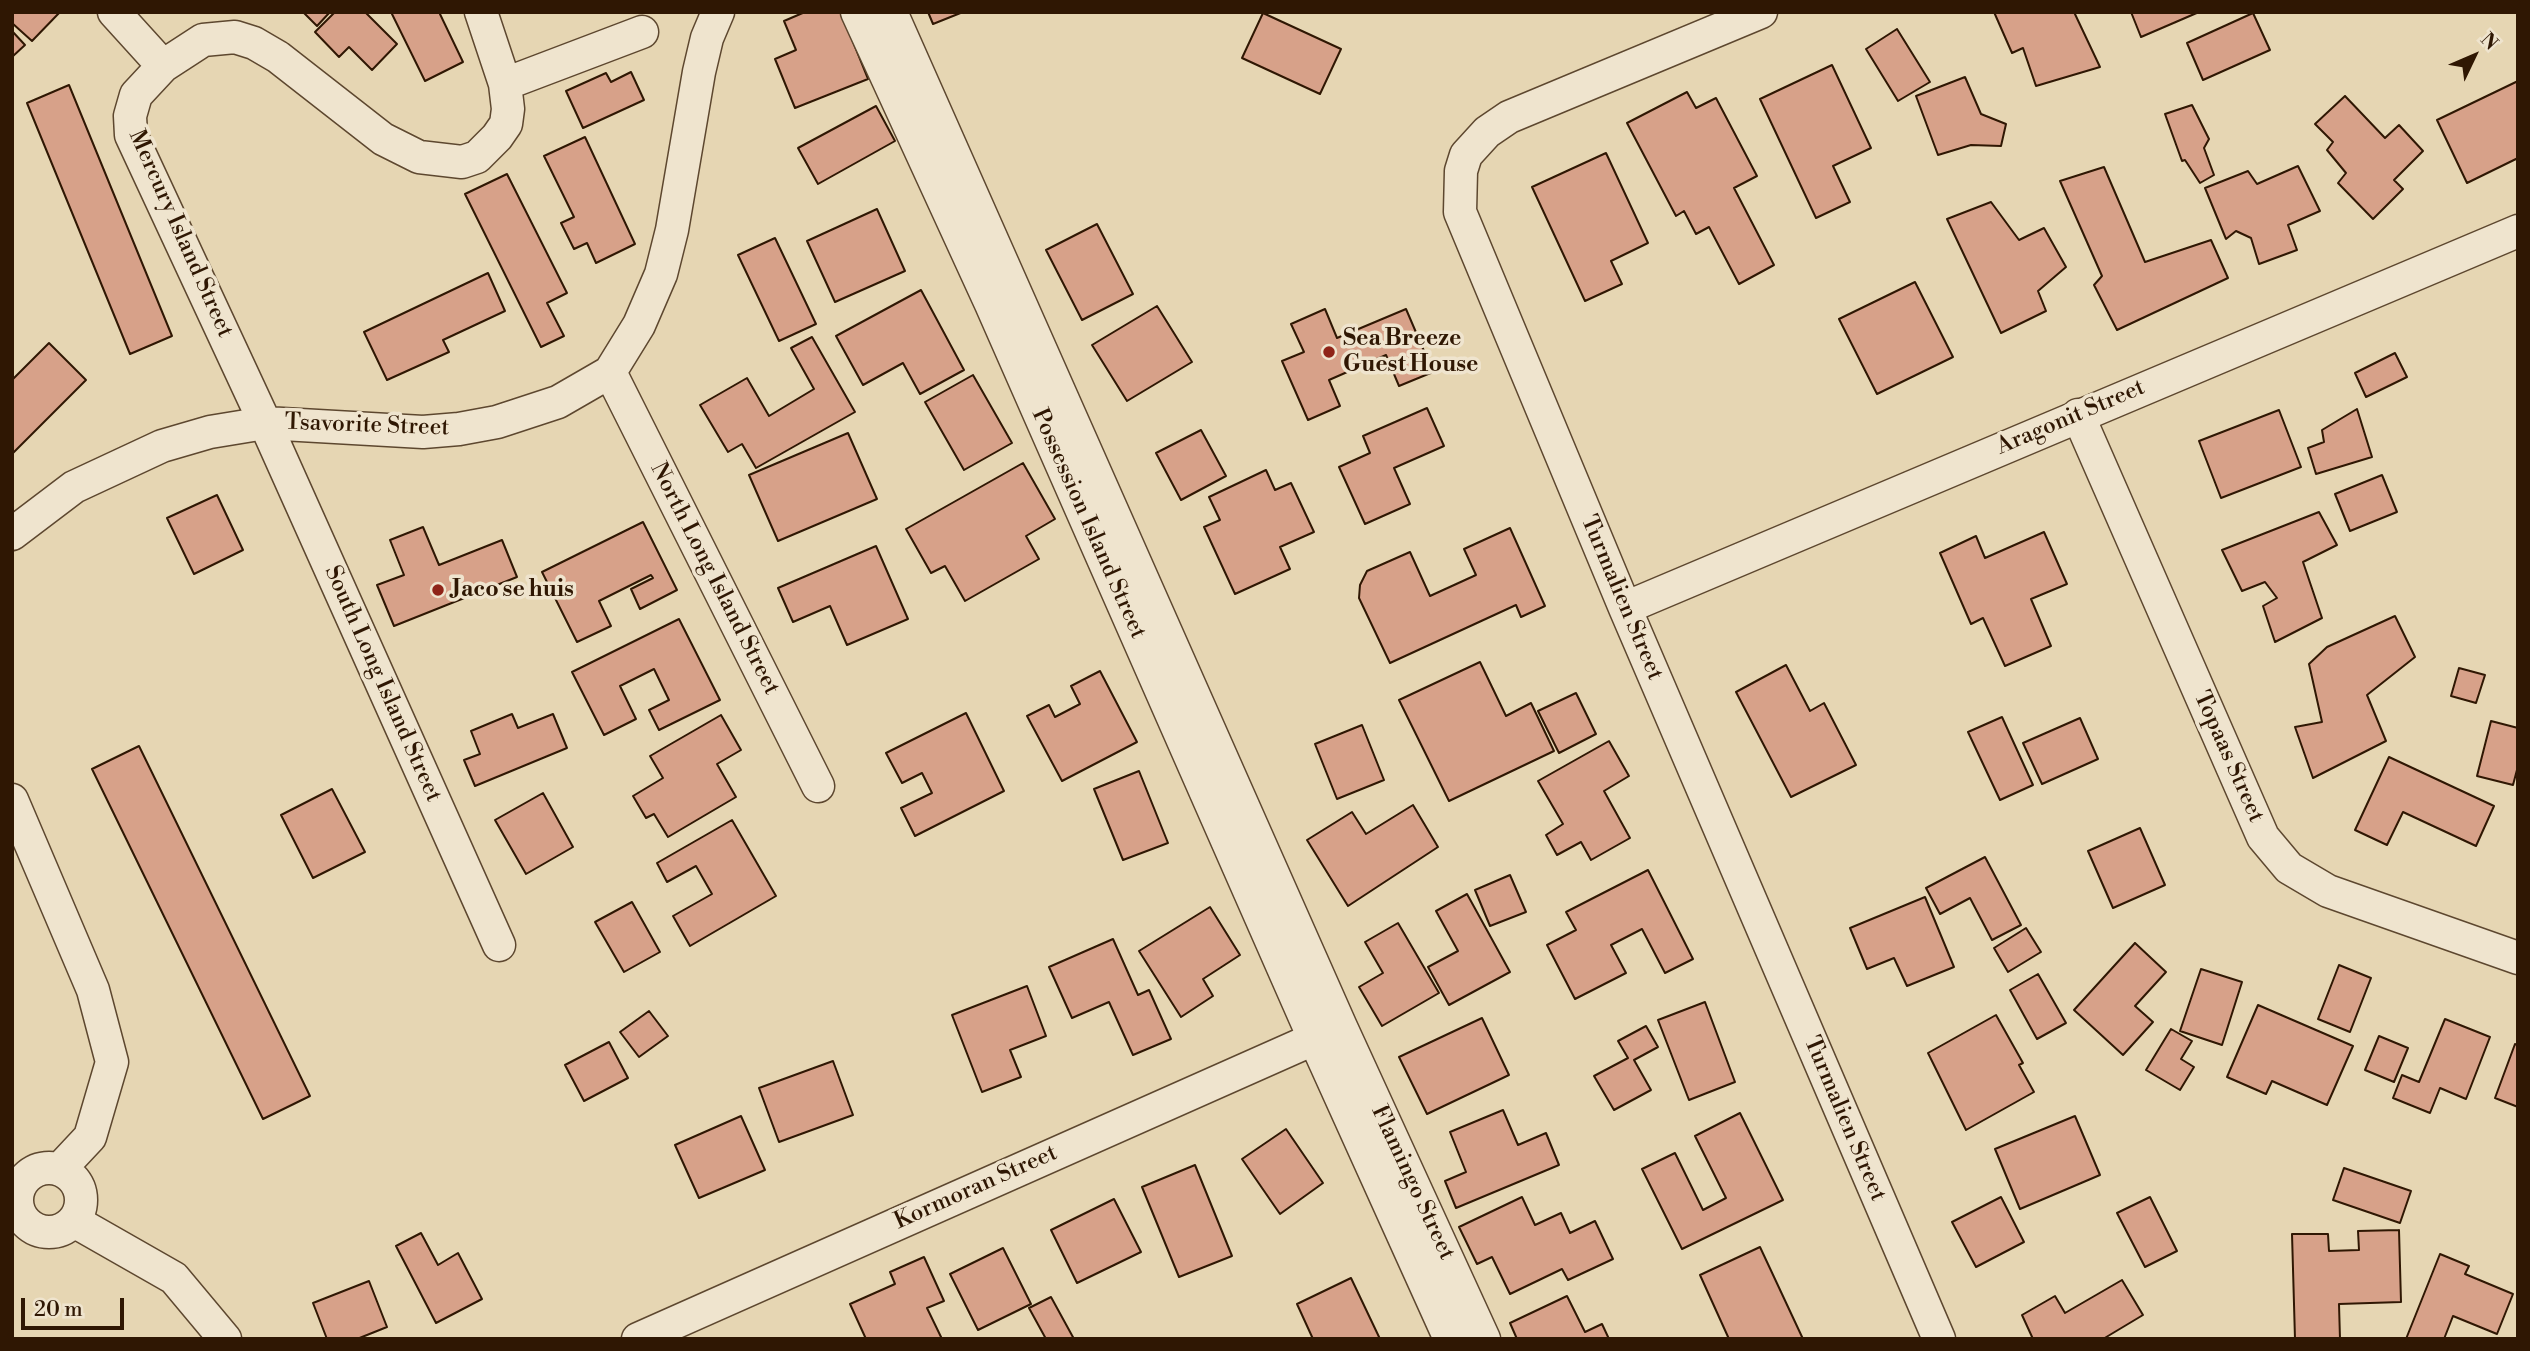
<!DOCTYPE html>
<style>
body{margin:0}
#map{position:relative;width:2530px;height:1351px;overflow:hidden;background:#e6d6b3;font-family:"Libre Bodoni",serif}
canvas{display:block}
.frame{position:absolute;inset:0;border:14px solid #2f1703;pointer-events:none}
.north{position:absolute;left:2439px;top:21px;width:70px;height:70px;-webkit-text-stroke:5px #efe4ce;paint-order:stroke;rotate:46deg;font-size:19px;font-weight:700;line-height:28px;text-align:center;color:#2f1703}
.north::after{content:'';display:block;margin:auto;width:24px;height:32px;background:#2f1703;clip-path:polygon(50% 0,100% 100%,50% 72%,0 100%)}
.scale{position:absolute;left:21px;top:1298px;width:103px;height:32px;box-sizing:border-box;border:4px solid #2f1703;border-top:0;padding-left:9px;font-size:21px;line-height:24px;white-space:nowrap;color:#2f1703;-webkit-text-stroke:5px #efe4ce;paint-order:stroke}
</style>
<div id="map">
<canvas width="2530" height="1351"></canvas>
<div class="frame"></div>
<div class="north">N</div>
<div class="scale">20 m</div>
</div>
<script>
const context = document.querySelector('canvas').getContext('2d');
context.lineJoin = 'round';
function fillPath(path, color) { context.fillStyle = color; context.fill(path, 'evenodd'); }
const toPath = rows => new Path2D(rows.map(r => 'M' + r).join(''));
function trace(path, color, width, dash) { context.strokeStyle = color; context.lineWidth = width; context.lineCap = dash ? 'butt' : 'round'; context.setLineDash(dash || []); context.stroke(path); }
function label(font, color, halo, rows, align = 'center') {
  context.font = font + ' "Libre Bodoni",serif'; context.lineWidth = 7; context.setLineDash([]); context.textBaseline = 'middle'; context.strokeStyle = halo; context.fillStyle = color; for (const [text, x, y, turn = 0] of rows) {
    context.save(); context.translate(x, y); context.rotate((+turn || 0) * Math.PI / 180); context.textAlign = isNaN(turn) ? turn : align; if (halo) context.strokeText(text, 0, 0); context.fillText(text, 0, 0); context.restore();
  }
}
const building = toPath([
 [12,12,60,12,32,41,12,23,12,12],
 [303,12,330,12,317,26,303,12],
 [335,12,365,12,397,44,372,70,349,47,339,57,315,32,335,12],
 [391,12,439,12,463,62,425,81,391,12],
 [805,12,841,12,868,79,795,108,775,59,796,50,784,21,805,12],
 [928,12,963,12,933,24,928,12],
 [1994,12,2074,12,2100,67,2036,86,2023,48,2012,53,1994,12],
 [2131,12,2199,12,2141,37,2131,12],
 [1263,13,1341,49,1320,94,1242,58,1263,13],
 [2253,13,2270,50,2203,80,2187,43,2253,13],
 [1897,29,1930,82,1898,101,1866,49,1897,29],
 [12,31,25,45,12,57,12,31],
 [1832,65,1871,148,1833,166,1850,202,1816,218,1760,99,1832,65],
 [631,72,644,100,583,128,566,91,606,73,611,82,631,72],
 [1965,77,1981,114,2006,124,2001,146,1971,145,1938,155,1916,96,1965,77],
 [2518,81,2518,158,2467,183,2437,120,2518,81],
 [69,85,172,336,130,354,27,103,69,85],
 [1687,92,1696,108,1716,98,1757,176,1734,188,1774,265,1739,284,1709,227,1696,234,1684,211,1676,216,1627,123,1687,92],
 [2345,96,2385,138,2399,125,2423,151,2394,180,2403,189,2373,219,2338,183,2346,173,2327,150,2333,142,2315,124,2345,96],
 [2192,105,2209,139,2204,148,2214,175,2200,183,2185,160,2182,161,2165,114,2192,105],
 [876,106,895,141,818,184,798,148,876,106],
 [585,137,635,244,596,263,587,243,574,249,561,223,574,217,544,156,585,137],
 [1606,153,1648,243,1611,261,1622,284,1585,301,1532,187,1606,153],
 [2298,166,2320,211,2288,225,2297,250,2259,264,2251,238,2236,231,2226,239,2205,188,2248,171,2257,184,2298,166],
 [2104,167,2145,262,2211,240,2228,278,2117,330,2094,285,2102,276,2060,181,2104,167],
 [507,174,567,293,547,303,564,336,541,347,465,194,507,174],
 [1991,202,2019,240,2044,228,2066,267,2038,291,2046,311,2001,333,1947,219,1991,202],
 [877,209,905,271,835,302,807,241,877,209],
 [1097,224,1133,294,1082,320,1046,250,1097,224],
 [775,238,816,324,779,341,738,255,775,238],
 [488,273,505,311,443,340,449,352,387,380,364,332,488,273],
 [1915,282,1953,357,1877,394,1839,319,1915,282],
 [921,290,964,370,920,394,903,363,863,385,836,336,921,290],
 [1157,306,1192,362,1127,401,1092,345,1157,306],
 [1325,309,1337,338,1406,309,1433,372,1399,386,1386,355,1329,380,1340,406,1308,420,1282,361,1304,352,1291,324,1325,309],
 [812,337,855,412,756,468,742,444,728,452,700,405,747,378,769,416,814,389,791,348,812,337],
 [49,343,86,380,12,454,12,380,49,343],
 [2395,353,2407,377,2366,397,2355,373,2395,353],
 [973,375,1012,443,964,470,925,402,973,375],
 [1427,408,1444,446,1394,468,1410,504,1365,524,1339,467,1370,453,1363,436,1427,408],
 [2357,409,2372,457,2316,474,2308,448,2324,442,2322,430,2357,409],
 [2279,410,2301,467,2221,498,2199,441,2279,410],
 [1201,430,1226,476,1181,500,1156,453,1201,430],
 [848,433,877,499,778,541,749,475,848,433],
 [1023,463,1055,519,1026,536,1039,559,965,601,945,566,931,573,906,529,1023,463],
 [1266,470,1275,490,1291,483,1314,532,1280,547,1290,569,1235,594,1204,527,1220,520,1209,497,1266,470],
 [2382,475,2397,512,2350,531,2335,494,2382,475],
 [217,495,243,550,194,574,167,518,217,495],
 [2319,512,2337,545,2303,562,2322,618,2275,642,2263,606,2277,598,2265,582,2242,591,2222,550,2319,512],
 [643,522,677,590,640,609,631,589,653,578,651,575,599,601,611,626,577,642,542,572,643,522],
 [423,527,439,565,502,540,517,577,394,626,377,585,404,575,390,540,423,527],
 [1510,528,1545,606,1521,617,1516,605,1390,663,1359,598,1360,585,1367,571,1410,552,1430,596,1476,575,1464,549,1510,528],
 [2044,532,2067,584,2031,599,2051,646,2005,666,1983,618,1971,624,1940,553,1976,536,1985,558,2044,532],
 [876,546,908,619,847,645,830,606,793,622,778,588,876,546],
 [2395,616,2415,657,2367,695,2386,741,2313,778,2295,727,2322,722,2309,664,2327,647,2395,616],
 [679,619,720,700,659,730,649,710,669,700,654,669,620,686,636,719,604,735,572,672,679,619],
 [1480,662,1506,716,1531,703,1554,751,1449,801,1399,700,1480,662],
 [1786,665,1810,711,1824,703,1856,765,1791,797,1736,692,1786,665],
 [2459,668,2485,675,2476,703,2451,696,2459,668],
 [1100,671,1137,742,1062,781,1027,716,1049,705,1055,717,1080,704,1071,686,1100,671],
 [1576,693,1596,734,1559,753,1538,711,1576,693],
 [966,713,1004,791,915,836,901,808,932,793,922,773,902,783,886,753,966,713],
 [512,714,518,728,553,714,567,748,475,786,464,760,480,754,471,731,512,714],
 [721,715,741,750,717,764,736,797,668,837,654,814,646,818,633,796,663,778,650,756,721,715],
 [2002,717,2033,785,2000,800,1968,732,2002,717],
 [2080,718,2098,759,2042,784,2023,743,2080,718],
 [2491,721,2518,728,2518,766,2513,785,2477,776,2491,721],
 [1362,725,1384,780,1337,799,1315,744,1362,725],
 [1609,741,1629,776,1604,791,1630,838,1591,860,1581,842,1557,855,1546,835,1563,824,1538,781,1609,741],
 [139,746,310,1096,263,1119,92,769,139,746],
 [2389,757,2494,806,2476,846,2403,812,2387,845,2355,830,2389,757],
 [1139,771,1168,843,1123,860,1094,789,1139,771],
 [332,789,365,852,313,878,281,815,332,789],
 [543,793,573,847,526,874,495,820,543,793],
 [1413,805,1438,847,1348,906,1307,840,1352,812,1366,834,1413,805],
 [732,820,776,896,690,946,673,916,712,894,696,866,667,882,657,863,732,820],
 [2140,828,2165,885,2113,908,2088,851,2140,828],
 [1985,857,2021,925,1992,940,1970,898,1940,914,1926,888,1985,857],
 [1648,870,1693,959,1665,973,1642,929,1611,945,1626,973,1575,999,1547,945,1576,930,1566,912,1648,870],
 [1510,875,1526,912,1490,926,1475,890,1510,875],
 [1467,894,1510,972,1449,1005,1428,967,1458,951,1436,911,1467,894],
 [1925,897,1954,967,1907,986,1894,958,1867,969,1850,928,1925,897],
 [632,902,660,952,624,972,595,922,632,902],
 [1210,907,1240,955,1203,979,1213,996,1181,1017,1139,951,1210,907],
 [1398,923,1439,993,1382,1026,1359,987,1383,973,1365,942,1398,923],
 [2026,928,2041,952,2008,972,1994,948,2026,928],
 [1113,939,1138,995,1149,990,1171,1039,1133,1055,1109,1002,1072,1018,1049,967,1113,939],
 [2135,943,2166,972,2135,1006,2153,1022,2123,1055,2074,1010,2135,943],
 [2339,965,2371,978,2350,1032,2318,1019,2339,965],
 [2201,969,2242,982,2222,1045,2180,1031,2201,969],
 [2038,974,2066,1023,2037,1039,2010,990,2038,974],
 [1027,986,1046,1036,1010,1050,1021,1077,982,1092,952,1015,1027,986],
 [1705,1002,1735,1082,1689,1100,1658,1020,1705,1002],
 [2258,1005,2353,1046,2327,1105,2272,1081,2266,1094,2227,1077,2258,1005],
 [649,1011,668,1036,639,1057,620,1032,649,1011],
 [1996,1015,2023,1063,2019,1065,2034,1092,1966,1130,1928,1053,1996,1015],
 [1482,1018,1509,1075,1427,1114,1399,1057,1482,1018],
 [2445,1019,2490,1037,2466,1099,2440,1088,2430,1113,2393,1098,2402,1075,2419,1082,2445,1019],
 [1646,1026,1658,1047,1634,1060,1651,1090,1614,1110,1594,1076,1628,1058,1618,1041,1646,1026],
 [2171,1029,2192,1041,2181,1059,2194,1067,2180,1090,2146,1070,2171,1029],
 [2379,1036,2408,1048,2394,1082,2365,1070,2379,1036],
 [609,1042,628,1078,584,1101,565,1065,609,1042],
 [2515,1044,2518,1045,2518,1107,2495,1098,2515,1044],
 [833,1061,853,1115,779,1142,759,1088,833,1061],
 [1503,1110,1518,1145,1546,1133,1559,1165,1456,1208,1445,1181,1466,1172,1450,1132,1503,1110],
 [1740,1113,1783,1200,1682,1249,1642,1169,1675,1153,1703,1210,1726,1198,1695,1136,1740,1113],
 [741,1116,765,1170,699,1198,675,1145,741,1116],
 [2075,1116,2100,1175,2020,1209,1995,1149,2075,1116],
 [1286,1129,1323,1183,1280,1214,1242,1159,1286,1129],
 [1195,1165,1232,1256,1179,1277,1142,1187,1195,1165],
 [2344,1168,2411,1191,2400,1223,2333,1200,2344,1168],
 [1522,1197,1535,1225,1561,1213,1570,1233,1595,1221,1613,1259,1568,1280,1562,1269,1510,1294,1492,1257,1477,1264,1459,1227,1522,1197],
 [2001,1197,2024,1242,1976,1267,1952,1222,2001,1197],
 [2150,1197,2177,1251,2145,1267,2117,1213,2150,1197],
 [1114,1199,1141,1252,1077,1283,1051,1230,1114,1199],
 [2399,1230,2401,1302,2339,1304,2340,1339,2295,1339,2292,1234,2328,1234,2329,1251,2359,1250,2358,1231,2399,1230],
 [421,1233,438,1265,458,1253,482,1299,436,1323,396,1246,421,1233],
 [1760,1247,1803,1339,1729,1339,1700,1275,1760,1247],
 [1003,1248,1031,1304,978,1330,950,1274,1003,1248],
 [2440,1254,2469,1266,2465,1274,2513,1294,2497,1334,2453,1316,2444,1339,2406,1339,2440,1254],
 [924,1257,944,1301,927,1308,942,1339,866,1339,850,1304,895,1284,890,1272,924,1257],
 [1351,1278,1380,1339,1313,1339,1297,1304,1351,1278],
 [2122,1280,2143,1315,2103,1339,2033,1339,2022,1315,2055,1296,2065,1313,2122,1280],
 [369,1281,387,1327,357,1339,327,1339,313,1303,369,1281],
 [1567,1296,1585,1332,1602,1324,1609,1339,1517,1339,1510,1323,1567,1296],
 [1051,1297,1074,1339,1046,1339,1029,1308,1051,1297]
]);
fillPath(building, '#d7a189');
trace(building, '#2f1703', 2);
const minor = toPath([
 [114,12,163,66],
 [481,12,505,84,508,109,506,124,497,137,477,157,462,162,419,157,383,139,278,57,254,43,235,37,203,40,163,66,136,95,130,116,131,135,265,423,499,945],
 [857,12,991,304,1314,1038,1450,1339],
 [891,12,1341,1027,1484,1339],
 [1761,12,1509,117,1487,132,1466,155,1461,171,1460,212,1625,608,1939,1339],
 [505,84,642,32],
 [610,372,818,786],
 [2078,415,2263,837,2289,868,2328,891,2518,958],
 [12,534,74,487,162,446,210,432,265,423,423,432,459,429,497,422,558,402,610,372,639,325,661,274,672,230,699,72,707,38,718,12],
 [1625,608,2518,231],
 [12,800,93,990,112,1062,90,1137,60,1169],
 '17 1200a32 32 0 1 1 64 0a32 32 0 1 1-64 0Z',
 [74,1221,174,1278,225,1339],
 [638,1339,1334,1030]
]);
trace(minor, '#5d472f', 35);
trace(minor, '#efe4ce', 32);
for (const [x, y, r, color] of [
 [1329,352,7,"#8f2418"],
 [438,590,7,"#8f2418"]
]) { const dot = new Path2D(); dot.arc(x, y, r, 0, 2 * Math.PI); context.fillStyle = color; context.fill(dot); trace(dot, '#efe4ce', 2.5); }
label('23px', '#2f1703', '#efe4ce', [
 ["Mercury Island Street",180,234,66],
 ["Aragonit Street",2071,418,-23],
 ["Tsavorite Street",367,426,2],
 ["Possession Island Street",1088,524,66],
 ["North Long Island Street",714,579,63],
 ["Turmalien Street",1621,598,67],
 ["South Long Island Street",382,684,66],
 ["Topaas Street",2228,757,66],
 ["Turmalien Street",1844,1119,67],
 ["Flamingo Street",1412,1183,65],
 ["Kormoran Street",976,1188,-24]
]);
label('bold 23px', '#2f1703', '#efe4ce', [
 ["Sea Breeze",1343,339],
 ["Guest House",1343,365],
 ["Jaco se huis",452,590]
], 'left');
</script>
